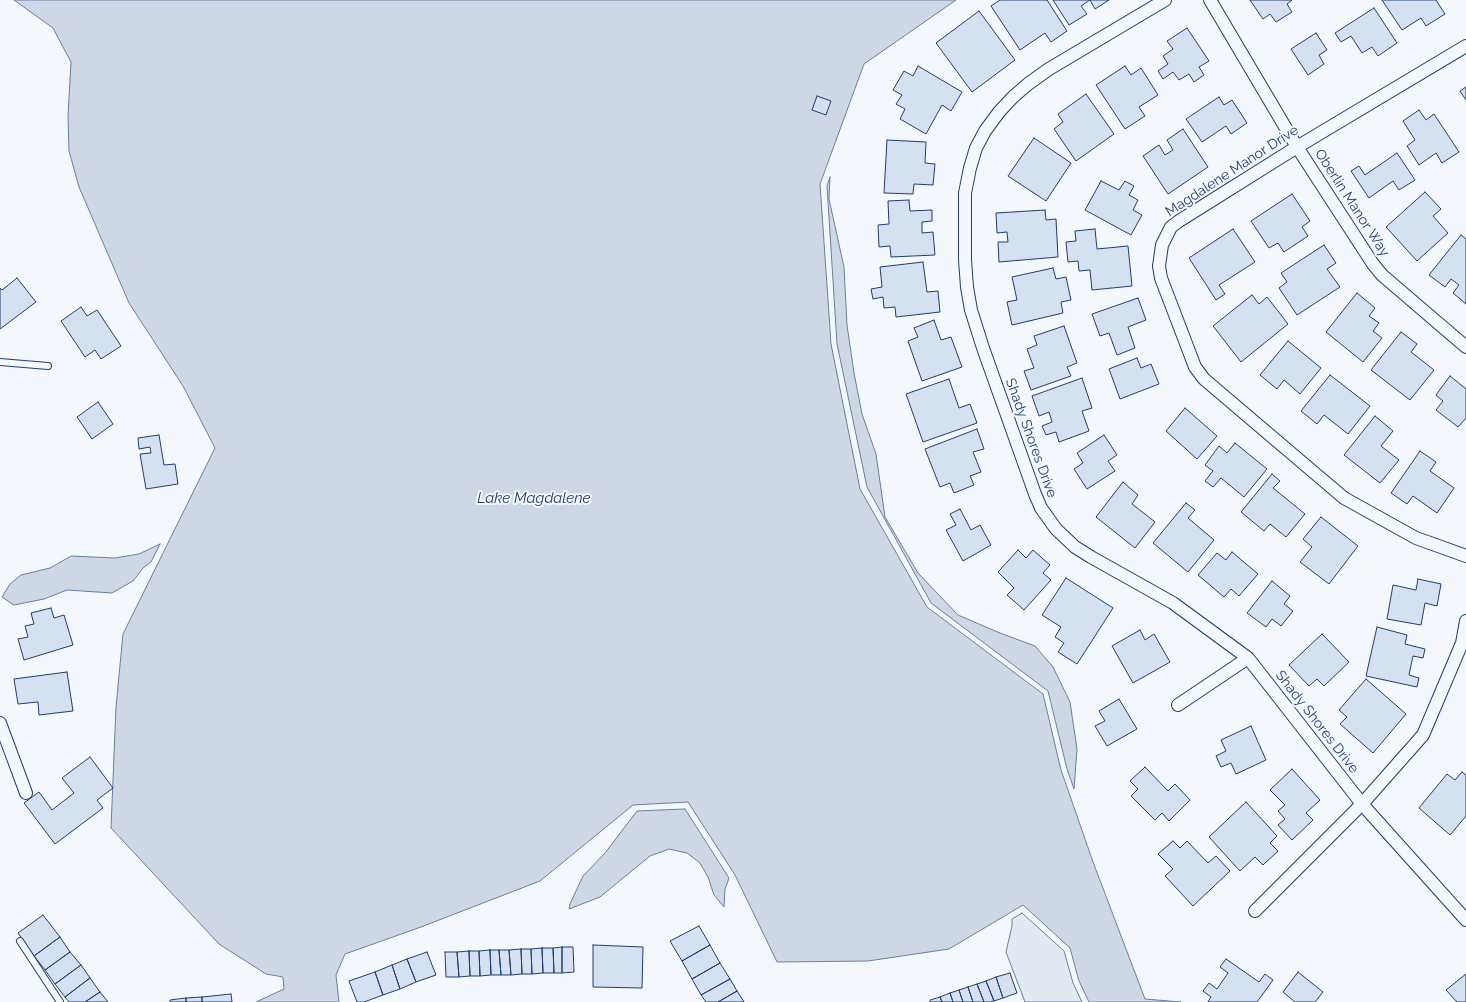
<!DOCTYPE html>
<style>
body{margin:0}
canvas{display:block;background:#f4f7fb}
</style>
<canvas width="1466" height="1002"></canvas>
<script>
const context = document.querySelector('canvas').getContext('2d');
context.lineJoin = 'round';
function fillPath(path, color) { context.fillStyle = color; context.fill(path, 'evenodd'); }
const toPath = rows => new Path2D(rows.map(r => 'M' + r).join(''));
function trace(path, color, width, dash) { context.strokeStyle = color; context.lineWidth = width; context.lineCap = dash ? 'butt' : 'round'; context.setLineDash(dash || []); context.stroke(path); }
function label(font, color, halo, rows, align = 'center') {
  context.font = font + ' Raleway,sans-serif'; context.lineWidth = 4; context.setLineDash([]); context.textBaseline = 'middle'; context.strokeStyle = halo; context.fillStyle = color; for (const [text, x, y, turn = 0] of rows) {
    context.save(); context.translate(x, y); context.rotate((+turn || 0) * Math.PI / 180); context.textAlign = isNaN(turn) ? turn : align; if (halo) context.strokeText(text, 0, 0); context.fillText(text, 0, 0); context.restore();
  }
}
const green = toPath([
 [1022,913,1064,951,1073,983,1082,1002,1025,1002,1006,952,1012,926,1012,919,1022,913]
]);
fillPath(green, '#e3e9f0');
trace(green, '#687fa3', 1);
const water = toPath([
 [14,0,956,0,864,64,820,184,831,344,860,489,927,607,1043,694,1061,770,1093,862,1145,999,1181,1002,1089,1002,1079,981,1070,948,1023,905,949,949,868,961,777,962,735,875,688,802,633,805,540,881,421,927,345,954,336,975,339,1002,256,1002,284,989,283,977,266,974,219,944,111,828,116,707,123,634,215,448,183,386,129,303,79,187,69,151,68,116,71,62,53,28,14,0],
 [830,177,829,199,844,267,847,325,854,373,862,414,876,454,885,517,918,573,958,615,1000,633,1035,646,1053,667,1070,702,1077,749,1074,789,1067,769,1048,691,931,603,867,487,837,344,827,186,830,177],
 [160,544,151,562,143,568,133,581,112,593,67,590,44,599,14,605,2,597,10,584,21,575,50,568,71,556,115,558,139,554,160,544],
 [685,809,729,878,725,889,724,907,714,895,708,877,700,863,687,853,669,849,650,856,600,897,569,909,570,904,583,876,605,853,637,811,685,809]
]);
fillPath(water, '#cfd7e4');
trace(water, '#687fa3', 1);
const building = toPath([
 [1000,0,1047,0,1067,31,1051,42,1045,33,1020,50,991,6,1000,0],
 [1053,0,1109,0,1095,9,1090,0,1081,6,1087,14,1069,25,1053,0],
 [1250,0,1292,0,1287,4,1292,12,1276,22,1270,14,1263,19,1250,0],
 [1382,0,1436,0,1445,14,1426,26,1421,18,1402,30,1382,0],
 [1374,8,1397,43,1378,56,1372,47,1362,53,1351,36,1341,42,1335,33,1374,8],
 [979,11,1015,60,972,92,936,43,979,11],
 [1187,28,1209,61,1199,67,1204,75,1194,82,1189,74,1179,80,1173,72,1163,79,1158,71,1168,64,1163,56,1173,49,1167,41,1187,28],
 [1316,33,1327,50,1319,55,1324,64,1308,75,1291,49,1316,33],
 [918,66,962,92,951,111,942,105,926,134,900,119,905,109,896,104,902,95,893,90,904,71,913,76,918,66],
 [1125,66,1131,75,1141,68,1158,95,1139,107,1145,116,1125,129,1096,85,1125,66],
 [1466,87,1466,100,1460,91,1466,87],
 [1086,94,1114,134,1076,161,1054,129,1063,122,1058,114,1086,94],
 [817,96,831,101,826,115,812,110,817,96],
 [1219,97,1224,105,1232,100,1247,123,1231,134,1226,126,1202,142,1186,119,1219,97],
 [1419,110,1426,120,1434,114,1459,152,1442,163,1436,153,1419,165,1407,146,1415,140,1403,121,1419,110],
 [1183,129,1208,167,1168,194,1143,156,1159,145,1165,155,1173,150,1167,140,1183,129],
 [1034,138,1071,163,1046,201,1008,176,1034,138],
 [887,140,926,142,925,163,935,164,933,185,914,184,913,194,884,193,887,140],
 [1397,153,1415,180,1399,190,1393,181,1369,198,1351,171,1359,166,1365,175,1397,153],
 [1101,181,1119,190,1125,181,1134,186,1129,195,1138,200,1133,210,1142,215,1131,235,1085,210,1101,181],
 [1425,192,1441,209,1433,216,1448,233,1417,261,1386,227,1425,192],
 [1292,194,1310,221,1302,227,1308,236,1284,252,1278,243,1269,248,1251,221,1292,194],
 [909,200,910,211,932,210,932,221,922,222,922,233,933,232,935,255,891,257,890,246,879,247,878,225,889,224,888,201,909,200],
 [1045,210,1046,220,1056,219,1058,257,999,262,998,242,1008,242,1007,232,997,233,996,213,1045,210],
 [1095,229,1097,249,1128,246,1132,286,1092,290,1090,270,1079,271,1078,261,1068,262,1066,242,1076,241,1075,231,1095,229],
 [1233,229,1255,262,1219,285,1225,294,1216,300,1189,258,1233,229],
 [1461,235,1466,239,1466,304,1453,293,1459,285,1451,279,1445,287,1429,275,1461,235],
 [1324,245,1336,263,1327,269,1340,287,1297,315,1279,288,1287,282,1281,273,1324,245],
 [923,262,927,292,938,291,940,312,896,317,895,307,884,308,883,297,873,299,871,289,882,287,880,267,923,262],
 [1053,268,1056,279,1066,277,1071,300,1061,302,1063,313,1012,325,1007,302,1017,300,1012,277,1053,268],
 [17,278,36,302,0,329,0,288,2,290,17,278],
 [1357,293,1375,308,1369,316,1379,323,1373,331,1382,338,1363,362,1326,332,1357,293],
 [1252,295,1259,304,1267,297,1288,324,1241,362,1213,326,1252,295],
 [1138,298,1146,320,1128,327,1135,348,1117,355,1109,333,1100,336,1092,314,1138,298],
 [81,307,87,316,97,310,121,346,101,359,95,350,85,357,61,321,81,307],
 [934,320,941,340,951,337,962,367,922,381,908,341,918,337,914,328,934,320],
 [1064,326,1077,363,1067,367,1071,376,1031,390,1024,371,1034,368,1027,349,1037,345,1034,336,1064,326],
 [1401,332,1417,344,1411,352,1434,370,1410,400,1371,370,1401,332],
 [1288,341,1321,368,1300,394,1284,380,1277,389,1260,375,1288,341],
 [1137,358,1141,368,1151,364,1159,384,1120,399,1109,369,1137,358],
 [1330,375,1370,406,1348,434,1324,415,1317,424,1301,411,1330,375],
 [1450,376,1466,389,1466,418,1458,427,1436,410,1443,401,1436,395,1450,376],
 [1082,378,1092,408,1082,411,1089,431,1059,442,1056,432,1046,435,1042,426,1052,422,1049,412,1039,416,1032,396,1082,378],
 [949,379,959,408,970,404,977,423,923,442,906,394,949,379],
 [98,402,113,424,92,439,77,417,98,402],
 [1185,408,1217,436,1197,459,1166,431,1185,408],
 [1375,416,1393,431,1381,446,1399,460,1380,483,1344,455,1375,416],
 [977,429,984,449,973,452,981,472,970,476,974,485,954,493,950,483,940,487,925,449,977,429],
 [159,435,164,465,175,464,178,484,146,489,140,454,151,453,150,447,139,449,138,438,159,435],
 [1104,435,1117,455,1108,461,1115,471,1087,489,1074,469,1083,463,1077,453,1104,435],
 [1235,443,1267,469,1244,497,1221,478,1213,487,1205,481,1213,471,1205,465,1219,446,1227,453,1235,443],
 [1420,451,1436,462,1430,471,1454,488,1437,513,1413,496,1407,504,1391,493,1420,451],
 [1272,474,1280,481,1273,488,1305,514,1286,537,1270,524,1264,531,1241,512,1272,474],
 [1123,482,1138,495,1132,504,1155,522,1135,548,1096,517,1123,482],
 [1186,503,1195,510,1188,518,1214,540,1188,572,1153,543,1186,503],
 [960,509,971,530,980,525,991,545,963,561,946,530,956,525,950,514,960,509],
 [1321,517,1358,546,1329,584,1300,562,1312,547,1303,539,1321,517],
 [1018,550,1026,558,1033,550,1050,565,1043,573,1051,580,1024,610,1007,595,1014,588,998,572,1018,550],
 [1232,552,1258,574,1239,596,1231,589,1224,597,1198,575,1217,553,1226,560,1232,552],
 [1066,578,1113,608,1077,664,1058,652,1064,643,1055,637,1061,627,1042,615,1066,578],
 [1418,579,1441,584,1437,606,1425,603,1421,625,1387,619,1393,585,1416,590,1418,579],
 [1272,581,1290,596,1284,604,1293,611,1281,626,1272,619,1266,627,1247,613,1272,581],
 [51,608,54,618,64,615,73,645,24,660,18,639,28,637,25,626,34,624,31,613,51,608],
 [1377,627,1407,635,1405,644,1425,649,1423,658,1413,656,1409,675,1419,678,1417,687,1366,676,1377,627],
 [1140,630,1145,640,1154,634,1170,662,1133,683,1112,646,1140,630],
 [1322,634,1349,662,1324,686,1317,679,1309,686,1289,665,1322,634],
 [67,672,73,711,39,715,38,702,18,704,14,679,67,672],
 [1366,679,1406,714,1373,753,1340,724,1347,717,1339,710,1366,679],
 [1119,699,1137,729,1107,746,1095,726,1105,721,1099,711,1119,699],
 [1251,726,1266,760,1236,774,1231,763,1221,767,1216,756,1226,751,1221,740,1251,726],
 [90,757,113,788,97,800,103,808,55,844,24,803,39,792,52,810,74,793,62,778,90,757],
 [1145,767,1168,791,1175,784,1190,800,1169,821,1162,813,1155,820,1131,796,1138,789,1130,781,1145,767],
 [1292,769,1320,800,1306,813,1313,820,1292,840,1278,825,1285,819,1278,811,1285,805,1270,790,1292,769],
 [1462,772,1466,775,1466,816,1450,835,1419,808,1447,774,1455,780,1462,772],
 [1246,802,1277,836,1270,843,1278,851,1263,865,1255,857,1240,871,1209,837,1246,802],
 [1173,841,1180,848,1187,841,1208,863,1216,856,1230,871,1193,906,1165,876,1173,869,1158,854,1173,841],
 [43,915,60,937,34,956,18,933,43,915],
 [699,926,710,945,682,961,670,941,699,926],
 [60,937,70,952,45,970,34,956,60,937],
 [593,945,643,947,642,988,593,987,593,945],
 [710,945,720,963,692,979,682,961,710,945],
 [562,947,562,973,554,973,553,948,562,947],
 [562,947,573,947,574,972,562,973,562,947],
 [542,948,553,948,554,973,543,973,542,948],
 [542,948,543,973,532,974,531,949,542,948],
 [521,949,522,974,511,975,509,950,521,949],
 [521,949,531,949,532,974,522,974,521,949],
 [490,950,491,975,480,976,479,951,490,950],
 [490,950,499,950,501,975,491,975,490,950],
 [499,950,509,950,511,975,501,975,499,950],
 [469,951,479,951,480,976,470,976,469,951],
 [469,951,470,976,459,977,457,952,469,951],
 [70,952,81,965,55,984,45,970,70,952],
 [427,952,436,975,416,982,407,959,427,952],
 [445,952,457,952,459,977,446,977,445,952],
 [407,959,416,982,400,989,392,965,407,959],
 [1226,959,1259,982,1265,974,1273,980,1257,1002,1208,1002,1211,997,1203,991,1209,983,1217,989,1228,973,1220,967,1226,959],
 [720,963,730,979,701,995,692,979,720,963],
 [81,965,90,978,65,997,55,984,81,965],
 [392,965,400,989,383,995,375,972,392,965],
 [375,972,383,995,364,1002,357,1002,349,981,375,972],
 [1298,972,1323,992,1315,1002,1295,1002,1283,992,1298,972],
 [1010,973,1017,993,1003,998,996,977,1010,973],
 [1466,974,1466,1002,1457,1002,1446,990,1466,974],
 [996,977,1003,998,994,1001,986,981,996,977],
 [90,978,100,992,85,1002,69,1002,65,997,90,978],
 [730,979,737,991,718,1002,706,1002,701,995,730,979],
 [986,981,994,1001,990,1002,984,1002,977,984,986,981],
 [977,984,984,1002,973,1002,968,987,977,984],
 [968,987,973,1002,963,1002,959,990,968,987],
 [959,990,963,1002,953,1002,950,993,959,990],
 [737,991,744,1002,718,1002,737,991],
 [100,992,108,1002,85,1002,100,992],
 [950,993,953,1002,942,1002,940,997,950,993],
 [231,994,232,1002,202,1002,202,997,231,994],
 [202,997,202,1002,186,1002,186,998,202,997],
 [940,997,942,1002,930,1002,930,1000,940,997],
 [186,998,186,1002,170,1002,170,1000,186,998]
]);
fillPath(building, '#d5e0f0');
trace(building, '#1d3f73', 1);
const service = toPath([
 [0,362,48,366],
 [20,941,60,1002]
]);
const minor = toPath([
 [1165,0,1049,69,1028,84,1013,97,999,112,985,131,976,148,970,168,965,193,965,260,967,287,971,310,983,348,1035,494,1041,508,1056,529,1075,547,1091,557,1173,603,1248,658,1362,804,1466,920],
 [1210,0,1297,147,1373,264,1382,275,1466,347],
 [1466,46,1297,147,1179,221,1171,227,1162,245,1159,266,1161,278,1195,367,1204,379,1344,498,1416,538,1466,556],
 [1178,705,1248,658],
 [0,723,26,793],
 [1255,911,1362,804,1423,735,1462,643,1466,621]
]);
trace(service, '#1d3f73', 8);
trace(minor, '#1d3f73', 14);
trace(service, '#f4f7fb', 6);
trace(minor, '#f4f7fb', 12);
label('14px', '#1d3f73', '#f4f7fb', [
 ["Magdalene Manor Drive",1232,171,-33],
 ["Oberlin Manor Way",1352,203,57],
 ["Shady Shores Drive",1031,438,70],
 ["Shady Shores Drive",1317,722,52]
]);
label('italic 15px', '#1d3f73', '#f4f7fb', [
 ["Lake Magdalene",534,498]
]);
</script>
